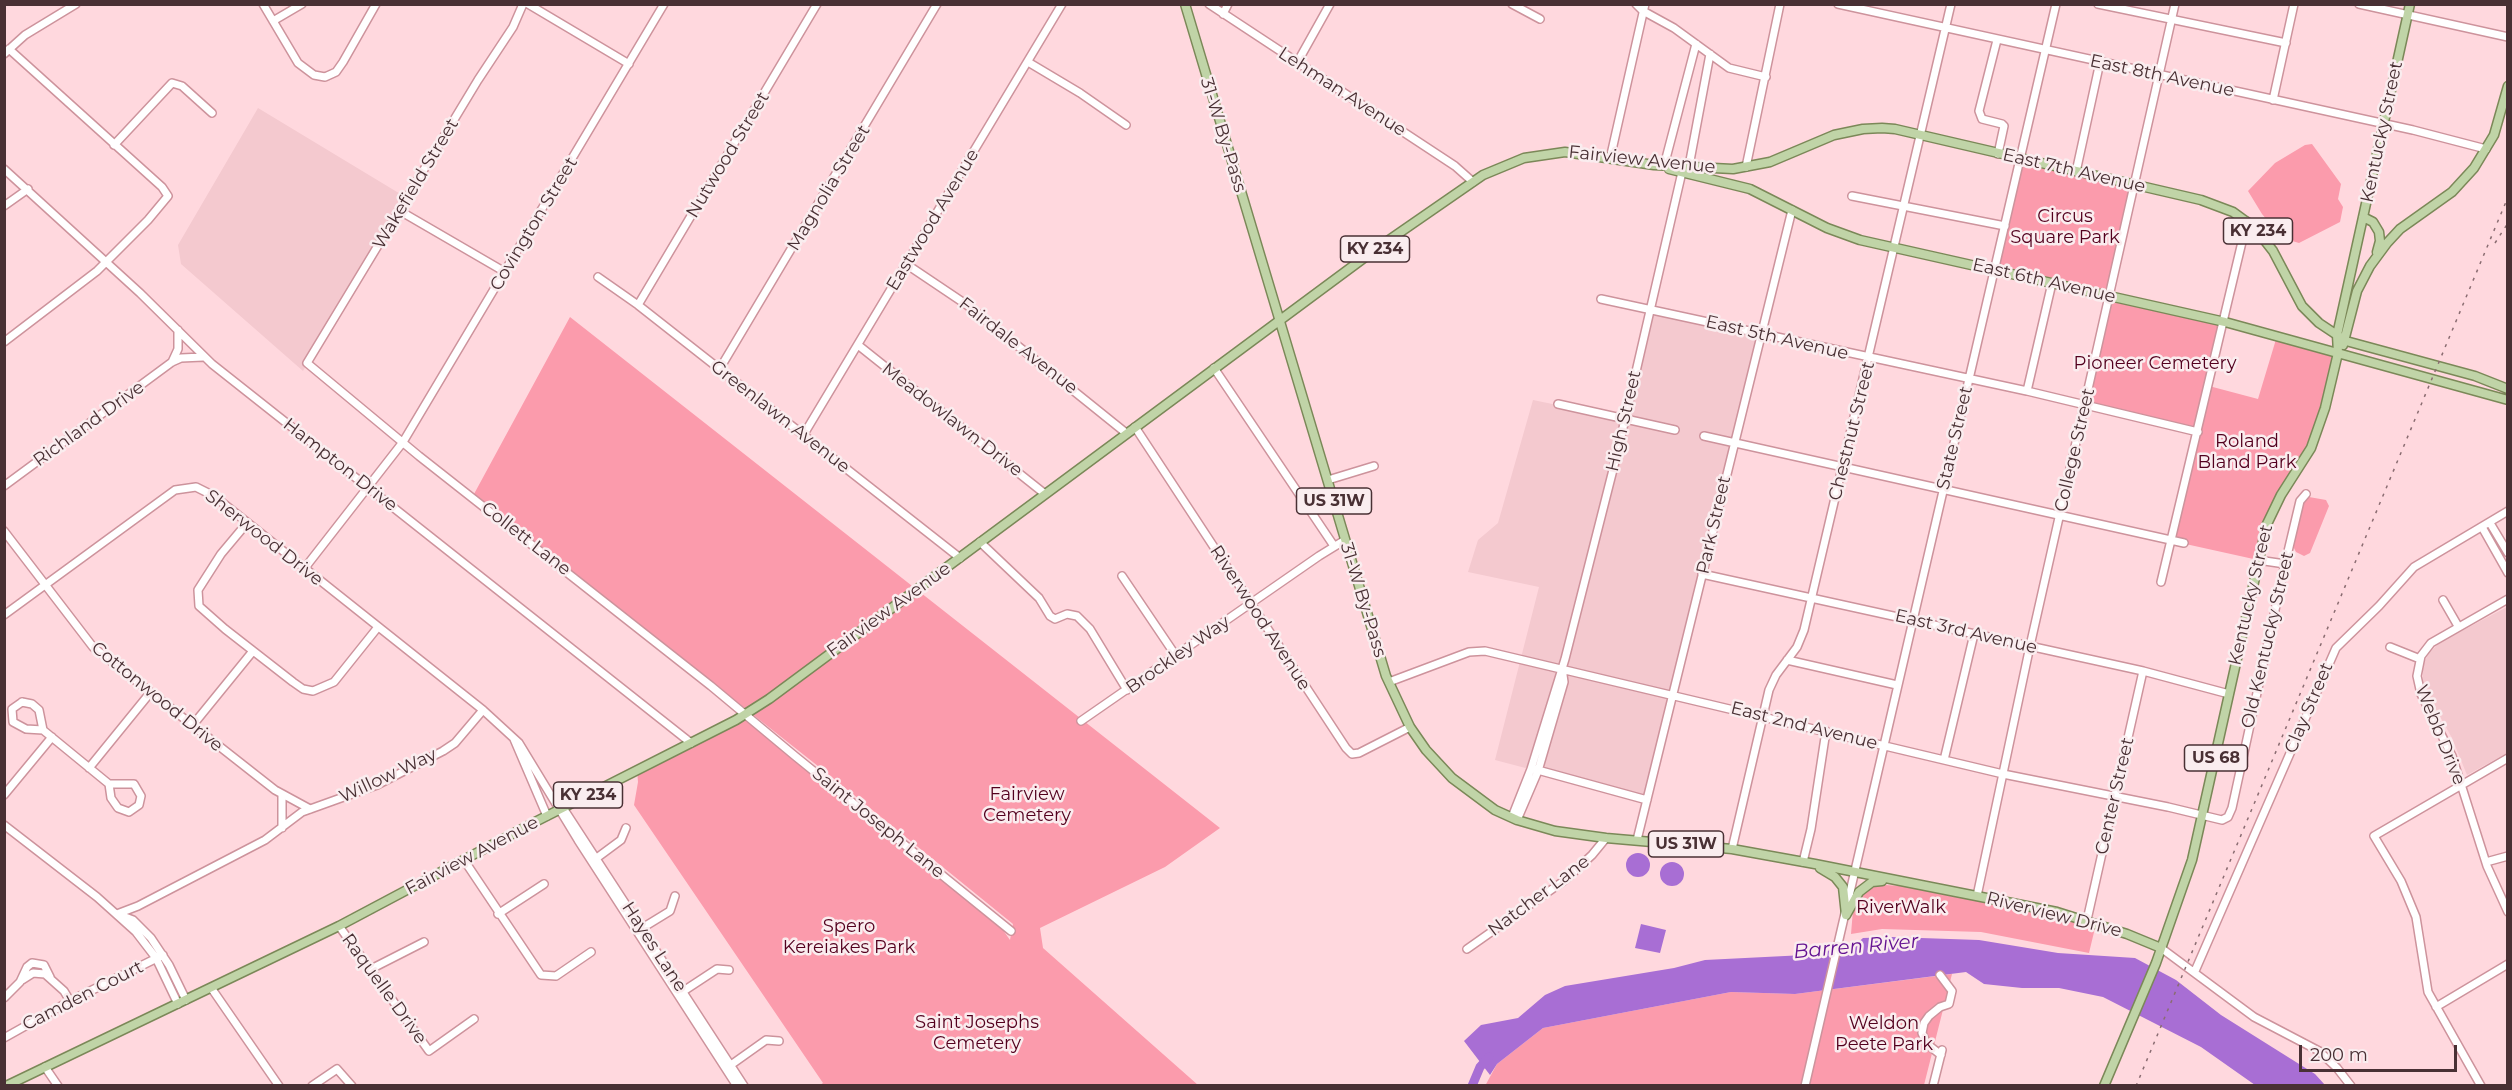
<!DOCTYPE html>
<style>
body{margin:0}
#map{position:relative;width:2512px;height:1090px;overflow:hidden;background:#ffd8de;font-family:Montserrat,sans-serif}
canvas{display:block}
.frame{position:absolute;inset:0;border:6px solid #493034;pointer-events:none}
.scale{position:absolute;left:2299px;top:1045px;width:158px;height:27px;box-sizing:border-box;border:3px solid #493034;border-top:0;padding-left:8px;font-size:18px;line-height:21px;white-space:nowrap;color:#493034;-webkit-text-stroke:4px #faedef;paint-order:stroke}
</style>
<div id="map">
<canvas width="2512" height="1090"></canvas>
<div class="frame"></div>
<div class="scale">200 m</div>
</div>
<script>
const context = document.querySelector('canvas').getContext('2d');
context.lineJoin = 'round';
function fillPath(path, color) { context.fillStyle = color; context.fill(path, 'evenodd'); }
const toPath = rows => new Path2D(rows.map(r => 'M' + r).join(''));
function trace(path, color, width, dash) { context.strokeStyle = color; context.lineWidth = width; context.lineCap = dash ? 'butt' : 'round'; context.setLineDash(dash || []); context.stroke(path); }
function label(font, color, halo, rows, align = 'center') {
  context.font = font + ' Montserrat,sans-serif'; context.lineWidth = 5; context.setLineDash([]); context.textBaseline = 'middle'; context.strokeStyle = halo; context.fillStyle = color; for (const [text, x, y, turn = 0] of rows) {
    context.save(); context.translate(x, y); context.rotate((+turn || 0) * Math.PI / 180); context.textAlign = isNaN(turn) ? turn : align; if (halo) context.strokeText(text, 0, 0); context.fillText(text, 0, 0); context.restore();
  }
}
fillPath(toPath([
 [258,108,407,198,303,371,181,264,178,245],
 [1650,310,1762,333,1647,800,1495,760,1539,587,1468,572,1478,540,1498,523,1533,400,1625,419],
 [2507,607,2507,753,2467,775,2452,738,2423,686,2423,664,2429,653,2439,643]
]), '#f4c9cf');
fillPath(toPath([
 [2312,144,2341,184,2338,199,2343,207,2340,222,2299,243,2282,238,2262,214,2248,191,2275,163,2305,145],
 [2020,159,2135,185,2110,296,2225,322,2209,386,2258,399,2277,336,2338,353,2317,436,2281,495,2258,560,2172,541,2198,432,2085,405,2110,296,1994,270],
 [570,317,1220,828,1165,867,1040,928,1043,948,1198,1085,820,1085,823,1083,634,805,638,782,637,770,746,714,1003,930,1010,940,1013,924,828,774,474,494],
 [2309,497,2326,500,2329,506,2310,553,2304,556,2296,552,2293,546,2304,501],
 [1885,885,1902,886,2030,910,2095,928,2089,953,1981,932,1882,929,1851,934,1853,910,1861,894,1870,886],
 [1952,974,1924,1085,1485,1086,1497,1064,1543,1028,1731,992,1795,994]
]), '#fb9bac');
fillPath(toPath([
 '1626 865a12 12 0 1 1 24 0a12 12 0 1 1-24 0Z',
 '1660 874a12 12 0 1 1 24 0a12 12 0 1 1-24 0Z',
 [1641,924,1666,930,1660,953,1635,948],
 [1892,937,1979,940,2058,953,2135,958,2176,980,2221,1015,2315,1074,2325,1085,2255,1085,2201,1047,2103,997,2059,988,2022,988,1984,984,1966,972,1795,994,1731,992,1543,1028,1497,1064,1490,1075,1464,1041,1481,1025,1518,1018,1545,995,1565,986,1674,968,1705,960,1805,955,1854,946,1863,938]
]), '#a86ed4');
trace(toPath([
 [1472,1086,1480,1067,1489,1057]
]), '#a86ed4', 9);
const minor = toPath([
 [263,4,298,63,314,75,325,77,336,72,343,62,376,4],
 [523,4,513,27,478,80,307,363,419,456,711,686,795,756,1011,931],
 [528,4,629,64],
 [1209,4,1455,166,1473,182],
 [1512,4,1540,19],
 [1636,4,1643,11,1674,28,1729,68,1766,77],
 [1838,4,2413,130,2486,149],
 [2098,4,2286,43],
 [2359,4,2508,37],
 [1223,14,1228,4],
 [273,21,302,4],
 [1997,40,1979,111,1982,119,2002,124,2004,126,1998,154],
 [4,54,25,35,76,4],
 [1028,62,1080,93,1126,125],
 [1297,63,1330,4],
 [2273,100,2294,4],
 [114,145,172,83,182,86,212,113],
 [1610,159,1645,4],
 [1664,166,1696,44],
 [1689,166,1710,54],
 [1746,167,1780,4],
 [4,169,140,293,212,364,691,743],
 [2076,172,2100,62],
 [1852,196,2005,226],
 [4,206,28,189],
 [400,211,505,272],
 [906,264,967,305,1126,433],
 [598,277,638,305,960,558],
 [1601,299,2027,391,2198,432],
 [638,305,817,4],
 [4,342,97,271,148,220,168,196,162,187,9,49],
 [858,345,1045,494],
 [172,362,178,349,178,330],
 [1214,368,1334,546],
 [719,370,937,4],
 [2027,391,2052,283],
 [1558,404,1675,430],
 [1135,427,1346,748,1352,754,1359,753,1410,727],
 [804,434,1062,4],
 [1704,436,2184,543],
 [1328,480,1374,466],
 [4,486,172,362,181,358,203,357],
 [247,523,221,554,198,590,199,606,225,629,293,682,303,689,313,691,334,682,378,627],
 [2490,523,2508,553],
 [2482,527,2508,573],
 [4,531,93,647,275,790,310,809],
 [980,542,1039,598,1050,616,1055,619,1067,614,1077,616,1090,629,1127,690],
 [2258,560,2285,564],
 [304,569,403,442,664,4],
 [1702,574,2143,671,2229,694],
 [1122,576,1176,656],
 [2161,582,2247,221],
 [2508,599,2431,643,2421,656,2417,676,2421,694,2452,756,2487,866,2508,912],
 [2443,600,2458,626],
 [4,615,175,490,196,487,214,496,483,710,519,743,578,840,737,1086],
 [2390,647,2420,659],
 [1787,660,1897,685],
 [1389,682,1469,652,1485,651,2003,774,2168,807,2222,820,2228,817,2232,808,2285,564,2300,501,2306,494],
 [22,702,32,704,39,710,43,730,26,729,13,722,12,709,22,702],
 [1081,721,1319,556,1345,540],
 [192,726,253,651],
 [43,730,109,784],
 [514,739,547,816],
 [1944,760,1974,634],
 [89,768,150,693],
 [1534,769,1647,800],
 [109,784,134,784,141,796,139,805,129,812,118,808,111,798,109,784],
 [4,795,52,737],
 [563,808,744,1086],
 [1512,817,1531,769,1565,659,1617,454,1682,172],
 [1517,820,1538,771,1564,682,1562,668],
 [4,825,97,897,136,932,156,958,178,1004],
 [282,828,282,795],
 [1637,840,1792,210],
 [1732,849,1769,690,1776,675,1797,647,1804,630,1951,4],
 [464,860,541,975,556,976,591,952],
 [594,860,621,840,626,828],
 [1803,862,1811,829,1826,731],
 [2486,862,2508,856],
 [1977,896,2030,646,2175,4],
 [117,914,138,906,265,840,302,812,377,785,443,751,455,743,483,710],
 [117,914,133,920,151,938,169,965,186,1000],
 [498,914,544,884],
 [2087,920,2143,671],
 [339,926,429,1051,474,1019],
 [639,930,670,911,675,896],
 [2161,948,2254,1017,2319,1051,2337,1068,2351,1086],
 [1467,949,1565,880,1592,855,1606,838],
 [369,970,424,942],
 [2195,971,2336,648,2379,606,2414,567,2508,511],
 [1940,975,1952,991,1949,1004,1940,1007,1929,1016,1924,1023,1922,1033,1927,1044,1941,1055],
 [22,980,33,973,45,974,64,991,70,1001],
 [212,989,279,1086],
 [679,994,717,969,729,970],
 [4,998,20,982,27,967,32,963,44,965,50,977],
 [2436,1007,2508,964],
 [4,1038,70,1001,163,955],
 [45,1067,58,1086],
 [728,1067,766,1040,779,1041],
 [312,1086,337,1069,352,1086],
 [1805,1086,2056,4],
 [1933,1086,1942,1050],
 [2481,1086,2428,992,2416,917,2401,881,2374,836,2508,758]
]);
const major = toPath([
 [1185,4,1386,676,1410,727,1426,750,1452,778,1495,810,1517,820,1555,831,1606,838,1732,849,1815,864,2057,912,2127,934,2161,948],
 [1669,169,1750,189,1827,228,1860,240,2225,322,2508,400],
 [2363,217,2373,222,2379,232,2380,241,2377,252],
 [2343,345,2357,291,2370,266,2387,243,2400,229,2452,192,2474,168,2494,135,2508,86],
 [1820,868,1835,877,1843,887,1846,915],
 [1846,915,1859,892,1872,882,1882,881],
 [6,1086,339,926,533,823,736,720,769,699,1376,249,1483,175,1524,158,1565,152,1654,165,1733,169,1770,162,1834,135,1863,129,1882,128,1895,129,2201,200,2233,212,2255,228,2273,251,2302,306,2319,323,2346,341,2475,376,2508,389],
 [2104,1086,2156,963,2192,860,2267,524,2281,495,2311,448,2325,408,2338,353,2337,335,2410,4]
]);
trace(minor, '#cd939c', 10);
trace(major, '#7b8858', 11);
trace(minor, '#fff', 7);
trace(major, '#c0d4a7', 8);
trace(toPath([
 [2495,243,2508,223],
 [2136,1086,2508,197]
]), '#8a6c71', 1.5, [3, 6]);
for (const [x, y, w] of [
 [2258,231,69],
 [1375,249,69],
 [1334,501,75],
 [2216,758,63],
 [588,795,69],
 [1686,844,75]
]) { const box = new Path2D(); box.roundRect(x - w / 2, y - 13, w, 26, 4.5); context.fillStyle = '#faedef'; context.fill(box); trace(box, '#493034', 1.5); }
label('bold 16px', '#493034', null, [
 ["KY 234",2258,231],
 ["KY 234",1375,249],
 ["US 31W",1334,501],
 ["US 68",2216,758],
 ["KY 234",588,795],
 ["US 31W",1686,844]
]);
label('18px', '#493034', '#faedef', [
 ["East 8th Avenue",2162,76,12],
 ["Lehman Avenue",1342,92,33],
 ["Kentucky Street",2382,132,-78],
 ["31-W By-Pass",1223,135,73],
 ["Nutwood Street",728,155,-59],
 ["Fairview Avenue",1642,160,6],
 ["East 7th Avenue",2074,171,13],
 ["Wakefield Street",416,184,-59],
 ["Magnolia Street",829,188,-59],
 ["Eastwood Avenue",933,220,-59],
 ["Covington Street",534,224,-59],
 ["East 6th Avenue",2044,281,13],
 ["East 5th Avenue",1777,338,13],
 ["Fairdale Avenue",1018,346,38],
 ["Greenlawn Avenue",780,417,38],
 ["Meadowlawn Drive",952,420,38],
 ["High Street",1624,421,-77],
 ["Richland Drive",89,424,-36],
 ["Chestnut Street",1852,431,-76],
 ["State Street",1955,438,-77],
 ["College Street",2075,450,-77],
 ["Hampton Drive",340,465,38],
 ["Park Street",1714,525,-77],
 ["Sherwood Drive",264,538,38],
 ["Collett Lane",526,539,38],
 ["Kentucky Street",2251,595,-77],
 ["31-W By-Pass",1363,600,73],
 ["Fairview Avenue",889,610,-36],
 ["Riverwood Avenue",1260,618,57],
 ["East 3rd Avenue",1966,632,13],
 ["Old Kentucky Street",2268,640,-77],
 ["Brockley Way",1178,655,-35],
 ["Cottonwood Drive",157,697,39],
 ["Clay Street",2309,708,-67],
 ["East 2nd Avenue",1804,726,14],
 ["Webb Drive",2440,735,68],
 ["Willow Way",388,776,-25],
 ["Center Street",2115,796,-77],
 ["Saint Joseph Lane",878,823,39],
 ["Fairview Avenue",472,856,-28],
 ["Natcher Lane",1539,896,-37],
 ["Riverview Drive",2054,915,14],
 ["Hayes Lane",654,947,57],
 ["Raquelle Drive",384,989,54],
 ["Camden Court",83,996,-27]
]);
label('18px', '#53001e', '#faedef', [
 ["Circus",2065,217],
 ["Square Park",2065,238],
 ["Pioneer Cemetery",2155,364],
 ["Roland",2247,442],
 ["Bland Park",2247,463],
 ["Fairview",1027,795],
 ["Cemetery",1027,816],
 ["RiverWalk",1901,908],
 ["Spero",849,927],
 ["Kereiakes Park",849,948],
 ["Saint Josephs",977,1023],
 ["Cemetery",977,1044],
 ["Weldon",1884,1024],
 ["Peete Park",1884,1045]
]);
label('italic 20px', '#641291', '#faedef', [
 ["Barren River",1856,947,-5]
]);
</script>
